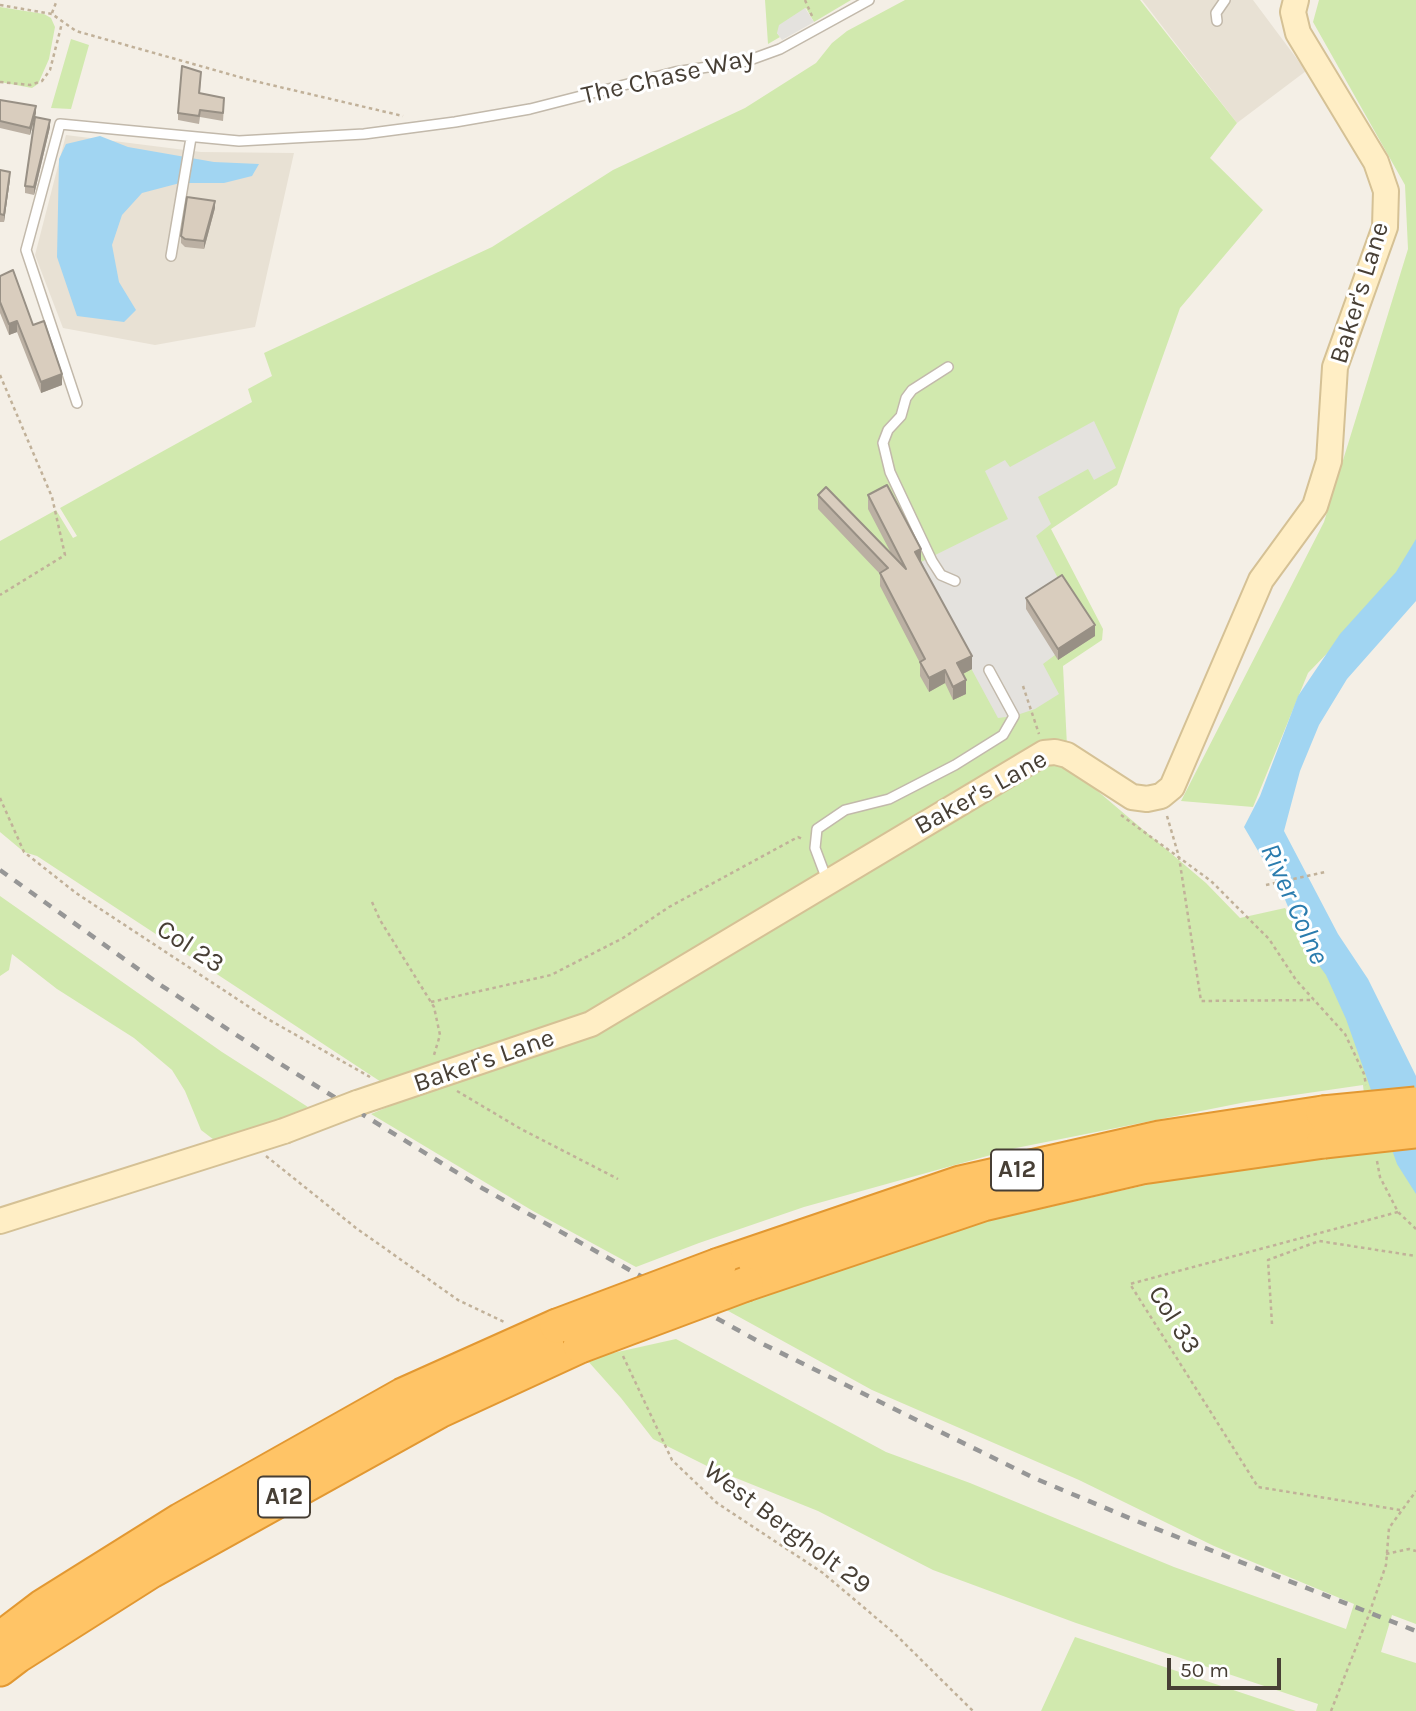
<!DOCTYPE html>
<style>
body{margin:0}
#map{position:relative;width:1416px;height:1711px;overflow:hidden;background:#f4efe6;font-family:Karla,sans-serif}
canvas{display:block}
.scale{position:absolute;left:1167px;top:1658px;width:114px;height:32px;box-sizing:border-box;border:4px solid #473f35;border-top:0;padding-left:9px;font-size:21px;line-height:24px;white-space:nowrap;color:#473f35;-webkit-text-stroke:5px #fff;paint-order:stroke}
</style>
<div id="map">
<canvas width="1416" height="1711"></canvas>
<div class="scale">50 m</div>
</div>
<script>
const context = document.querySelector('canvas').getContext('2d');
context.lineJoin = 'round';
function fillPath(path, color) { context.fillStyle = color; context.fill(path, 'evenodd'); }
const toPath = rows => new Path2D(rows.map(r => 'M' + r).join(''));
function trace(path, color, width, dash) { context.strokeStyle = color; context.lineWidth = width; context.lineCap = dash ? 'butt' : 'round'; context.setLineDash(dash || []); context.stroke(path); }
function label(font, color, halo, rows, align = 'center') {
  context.font = font + ' Karla,sans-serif'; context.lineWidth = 6; context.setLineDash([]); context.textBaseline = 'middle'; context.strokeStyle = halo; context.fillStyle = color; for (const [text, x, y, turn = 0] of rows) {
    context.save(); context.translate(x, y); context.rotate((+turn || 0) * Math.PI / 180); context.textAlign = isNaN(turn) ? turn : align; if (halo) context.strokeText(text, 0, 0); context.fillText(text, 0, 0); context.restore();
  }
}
fillPath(toPath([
 [1142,0,1253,0,1306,71,1237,123],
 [66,135,201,152,294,153,255,327,155,345,63,328,35,255]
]), '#e8e1d4');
fillPath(toPath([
 [765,0,851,0,814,22,806,8,777,33,780,37,768,44],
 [905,0,1140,0,1237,123,1210,158,1263,210,1180,308,1117,485,1051,529,1103,629,1102,640,1063,666,1068,766,1206,883,1240,918,1285,908,1369,1029,1416,1132,1416,1624,1392,1615,1381,1652,1416,1663,1416,1711,1316,1711,1318,1704,1076,1623,933,1570,818,1511,711,1468,653,1439,621,1398,586,1359,676,1339,886,1452,970,1483,1174,1567,1346,1629,1354,1604,1214,1546,1079,1480,872,1390,721,1307,944,1231,1168,1180,1370,1148,1363,1085,1246,1102,1016,1148,804,1207,699,1243,636,1267,533,1211,371,1114,407,1099,37,856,24,852,0,832,0,541,56,510,73,538,77,536,60,508,252,402,248,389,272,376,264,353,492,247,613,170,745,108,816,63,832,43,847,31],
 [1319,0,1416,0,1416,555,1408,570,1308,673,1253,807,1181,801,1324,522,1408,249,1405,185,1313,22],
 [0,7,44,14,51,18,55,27,49,59,38,84,32,88,0,82],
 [71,39,89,45,71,109,51,108],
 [0,896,222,1052,308,1107,222,1146,201,1130,185,1091,172,1070,134,1038,57,989,12,954,9,970,0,976],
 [1075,1637,1296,1711,1041,1711]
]), '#d1e9ae');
fillPath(toPath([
 [805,8,814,22,782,40,777,33,779,25],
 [1094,421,1116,468,1094,480,1088,469,1038,497,1051,524,1036,536,1062,586,1055,655,1043,664,1059,694,1035,709,1014,716,998,718,915,565,1008,519,985,471,1005,460,1010,467]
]), '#e4e2de');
fillPath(toPath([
 [100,136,128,147,214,162,259,164,252,176,224,183,180,183,142,193,122,215,112,245,119,282,136,310,124,322,77,316,57,257,59,159,66,144],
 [1416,539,1416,601,1347,679,1319,725,1300,771,1284,831,1338,934,1368,979,1416,1076,1416,1194,1397,1164,1346,1019,1326,975,1304,945,1281,890,1244,827,1260,796,1298,696,1340,634,1396,572]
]), '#a1d5f2');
const lane = toPath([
 [1217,21,1216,13,1225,0],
 [171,256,191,138],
 [948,367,912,390,906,398,901,416,888,430,883,443,890,472,932,561,941,575,955,581],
 [77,403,26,250,60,124,239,141,364,134,455,122,530,109,675,72,747,61,780,49,869,0],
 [827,880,815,848,817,829,845,810,889,799,955,765,1003,735,1014,716,989,670]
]);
const secondary = toPath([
 [357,1103,591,1024,1044,753,1055,752,1067,755,1132,797,1147,799,1161,796,1172,787,1261,580,1315,506,1329,461,1335,367,1385,227,1386,191,1376,162,1298,33,1293,12,1296,0],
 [0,1221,284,1131]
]);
const highway = toPath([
 [719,1265,960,1183,1159,1138,1323,1113],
 [746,1284,983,1204,1142,1167,1324,1141],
 [0,1639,42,1607,181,1520,403,1395,557,1326],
 [0,1669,17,1656,151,1571,439,1411,580,1346]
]);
trace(lane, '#c2b9ab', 12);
trace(secondary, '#d5c195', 28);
trace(highway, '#e29832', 37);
trace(toPath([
 [805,0,812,16],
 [0,5,52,14,76,31,250,80,403,116],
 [52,13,57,0],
 [0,82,30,85,42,81,50,70,62,23],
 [0,375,52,497,65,555,0,595],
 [1023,686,1039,734],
 [0,798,24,852,76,893,266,1018,370,1077],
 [1121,815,1211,881,1269,939,1296,980,1345,1034,1364,1074,1366,1085],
 [1167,816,1179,857,1201,1001,1314,1000],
 [1266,885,1325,872],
 [372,902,380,920,434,1007,440,1035,434,1055],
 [431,1002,551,975,623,938,669,907,798,837,804,840],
 [457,1091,521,1129,618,1179],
 [266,1156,356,1228,458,1300,504,1322],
 [1377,1161,1380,1177,1398,1212,1416,1229],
 [1398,1212,1130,1284,1258,1487,1400,1510],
 [1272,1324,1268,1260,1319,1241,1416,1256],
 [623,1356,672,1460,717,1503,823,1573,894,1633,973,1711],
 [1386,1554,1409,1549,1416,1551],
 [1331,1711,1368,1617,1386,1565,1389,1528,1416,1491]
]), '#c1b199', 2.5, [3.5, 3.5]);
trace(lane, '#fff', 9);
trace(secondary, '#ffeec5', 24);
trace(highway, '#ffc466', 33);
trace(toPath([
 [0,870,159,984,279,1063,482,1188,763,1344,1034,1478,1134,1520,1416,1631]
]), '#969696', 4.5, [9, 9]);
const secondaryBridge = toPath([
 [284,1131,357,1103]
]);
const highwayBridge = toPath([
 [1323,1113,1416,1104],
 [1324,1141,1416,1131],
 [557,1326,719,1265],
 [580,1346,746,1284]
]);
trace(secondaryBridge, '#d5c195', 28, []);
trace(highwayBridge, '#e29832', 37, []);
trace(secondaryBridge, '#ffeec5', 24);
trace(highwayBridge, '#ffc466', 33);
fillPath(toPath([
 [201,79,200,93,224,106,223,121,200,117,199,124,178,120,178,113],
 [0,100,36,113,35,117,50,127,34,195,25,193,25,186,35,117,30,135,0,128],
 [0,170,10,179,4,222,0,222],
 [215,208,204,249,185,247,181,243,181,236],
 [0,276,33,325,62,385,41,393,17,332,9,335,0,313],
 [818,495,891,553,868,509,868,495,921,561,972,669,963,674,966,694,953,700,945,683,929,692,920,676,920,663,880,586,880,574,818,509],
 [1026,598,1095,636,1058,660,1026,609]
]), '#bbb0a3');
fillPath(toPath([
 [36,106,36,113,30,135,30,128],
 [50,120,50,127,34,195,34,187],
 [10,172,10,179,4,222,4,215],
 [215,201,215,208,204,249,204,241],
 [17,321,17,332,9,335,9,324],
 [62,374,62,385,41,393,41,382],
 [921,549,921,563,915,552],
 [1095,625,1095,636,1058,660,1058,649],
 [972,656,972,669,957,677,957,663],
 [945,670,945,683,929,692,929,678],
 [966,680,966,694,953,700,953,687]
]), '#989085');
const building = toPath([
 [182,66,201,72,199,93,224,98,223,113,200,110,199,116,178,113,182,66],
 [0,100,36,106,30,128,0,121,0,100],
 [35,117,50,120,34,187,25,186,35,117],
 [0,170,10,172,4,215,0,214,0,170],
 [187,197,215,201,204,241,185,239,181,236,187,197],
 [13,270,33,325,44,321,62,374,41,382,17,321,9,324,0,302,0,276,13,270],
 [887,485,921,549,915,552,972,656,957,663,966,680,953,687,945,670,929,678,920,662,925,659,880,573,888,568,818,495,826,487,906,569,868,495,887,485],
 [1062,575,1095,625,1058,649,1026,598,1062,575]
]);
fillPath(building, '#d9cdbe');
trace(building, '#989085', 2);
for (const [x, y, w] of [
 [1017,1170,52],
 [284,1497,52]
]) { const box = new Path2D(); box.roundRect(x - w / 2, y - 20.5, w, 41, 5); context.fillStyle = '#fff'; context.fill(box); trace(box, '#473f35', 2); }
label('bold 24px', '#473f35', null, [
 ["A12",1017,1170],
 ["A12",284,1497]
]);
label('26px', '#473f35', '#fff', [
 ["The Chase Way",668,77,-13],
 ["Baker's Lane",1360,293,-73],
 ["Baker's Lane",981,793,-29],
 ["Col 23",190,947,33],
 ["Baker's Lane",484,1061,-19],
 ["Col 33",1174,1320,58],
 ["West Bergholt 29",787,1528,37]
]);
label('italic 28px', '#2a7cae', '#fff', [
 ["River Colne",1294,904,66]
]);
</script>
